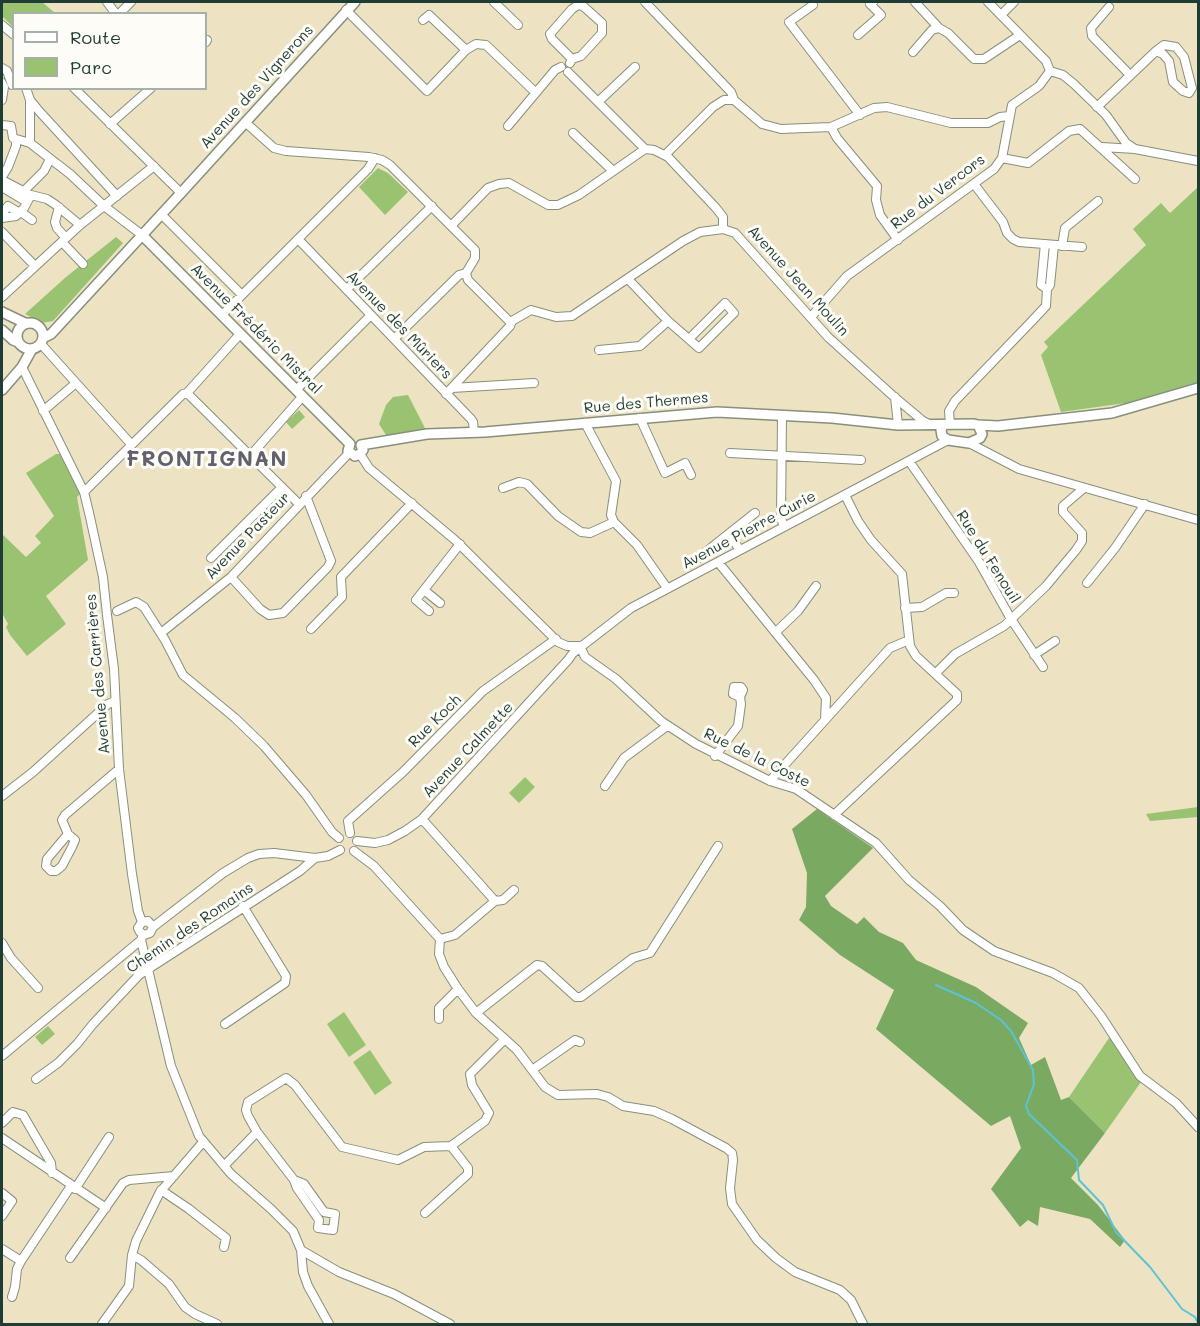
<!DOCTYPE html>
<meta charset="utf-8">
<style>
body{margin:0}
#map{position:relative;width:1200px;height:1326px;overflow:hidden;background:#ede3c3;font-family:Mali,sans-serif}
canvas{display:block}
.frame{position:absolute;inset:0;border:3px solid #1f3d34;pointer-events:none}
.legend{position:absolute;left:12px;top:12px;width:195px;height:78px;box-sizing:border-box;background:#fdfcf7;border:2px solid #a4b0a9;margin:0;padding:8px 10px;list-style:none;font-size:18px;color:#1f3d34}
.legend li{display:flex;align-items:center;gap:12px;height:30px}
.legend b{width:30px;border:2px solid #a4b0a9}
</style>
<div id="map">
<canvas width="1200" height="1326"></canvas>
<div class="frame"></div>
<ul class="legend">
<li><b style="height:8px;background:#fff"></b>Route</li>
<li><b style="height:16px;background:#99c370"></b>Parc</li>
</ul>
</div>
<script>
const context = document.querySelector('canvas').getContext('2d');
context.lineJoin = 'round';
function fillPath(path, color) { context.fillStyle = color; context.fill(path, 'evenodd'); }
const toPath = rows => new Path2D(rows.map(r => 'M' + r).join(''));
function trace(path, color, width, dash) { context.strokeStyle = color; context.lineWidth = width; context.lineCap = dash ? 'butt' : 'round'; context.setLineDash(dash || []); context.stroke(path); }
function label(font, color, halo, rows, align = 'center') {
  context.font = font + ' Mali,sans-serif'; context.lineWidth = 6; context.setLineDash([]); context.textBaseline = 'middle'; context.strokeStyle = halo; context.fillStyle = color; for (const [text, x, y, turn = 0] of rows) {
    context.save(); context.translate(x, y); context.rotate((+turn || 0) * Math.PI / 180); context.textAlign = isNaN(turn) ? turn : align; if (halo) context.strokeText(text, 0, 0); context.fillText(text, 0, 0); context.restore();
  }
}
fillPath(toPath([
 [2,2,42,2,55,13,14,14,13,27,2,16],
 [378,168,388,173,408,192,385,215,359,187],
 [1198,187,1198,382,1126,403,1061,412,1041,355,1048,347,1044,342,1146,245,1133,229,1161,203,1170,213],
 [116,237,123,243,53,321,42,323,25,314,66,277],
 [408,395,426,430,386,435,379,424,386,405,393,397],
 [299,410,305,417,292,429,286,422],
 [56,454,61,454,81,493,77,497,88,560,46,596,66,624,27,656,10,635,6,627,8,624,2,613,2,534,26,557,41,543,35,536,54,516,26,473],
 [525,777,535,787,519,803,509,793],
 [1198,807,1198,817,1150,821,1146,814],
 [344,1012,366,1045,349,1057,327,1024],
 [48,1026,55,1034,42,1045,35,1037],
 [1111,1035,1141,1082,1105,1133,1069,1097],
 [370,1050,392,1083,375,1095,353,1062]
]), '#99c370');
fillPath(toPath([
 [817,809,873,848,825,896,831,906,857,924,864,917,879,932,903,943,916,960,976,987,1028,1023,1019,1038,1031,1065,1045,1057,1061,1100,1069,1097,1105,1133,1071,1178,1098,1205,1125,1240,1120,1247,1090,1219,1040,1207,1038,1226,1028,1220,1020,1227,991,1189,1021,1148,1010,1116,991,1126,876,1029,894,990,840,955,799,920,806,907,807,873,792,829]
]), '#7aa962');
trace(toPath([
 [936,985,976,1003,1001,1020,1011,1031,1033,1070,1034,1084,1026,1106,1029,1114,1077,1160,1079,1180,1103,1205,1116,1232,1150,1267,1182,1309,1195,1317,1198,1323]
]), '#59c4d5', 2);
const minor = toPath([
 [107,2,116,14],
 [494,2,518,25],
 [645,2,731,92,734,100],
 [915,2,939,28],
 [988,2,1046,61,1050,71],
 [813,5,789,22,860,115],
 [1109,7,1091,28,1092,36,1130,75],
 [346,10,427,91,466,50,476,44,486,45,535,92],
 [119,14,131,2],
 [1001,15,1014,2],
 [423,20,429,15,466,50],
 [2,25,14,35],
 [858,35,881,15,870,4,873,2],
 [206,42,207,40],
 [913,52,932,30,939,28,948,33,974,59,984,59,1020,35],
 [570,63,572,59,581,56,602,33,602,23,583,6,578,5,572,9,550,34,552,39,572,59],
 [2,68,7,71,12,85],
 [1050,71,1063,75,1074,84,1106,115,1126,143,1135,149],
 [568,72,645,149],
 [2,83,4,87,2,100],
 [26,88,30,100,39,111,117,196],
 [74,88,181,193],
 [599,101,635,67],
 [1097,107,1156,51,1164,45,1176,47,1184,57,1192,88,1189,93,1183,91,1173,82,1169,61,1163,54,1156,51],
 [245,122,274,148,286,151,369,157,382,160,390,165,475,250,475,258,466,273,468,280,509,321,512,321,531,310,556,317,572,316,683,241,700,232,723,229,735,233,828,337,892,395,923,421,929,424],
 [110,124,151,88],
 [2,125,11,126,13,138,30,143,70,174,104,206,142,235],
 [508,126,555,70,561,67],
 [831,127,837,138,877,186,876,200,880,215,898,240],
 [573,133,612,170],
 [30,143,30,100],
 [1102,147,1135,149,1198,161],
 [665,155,713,107,724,100,734,100,762,124,781,129,831,127,874,108,887,107,951,123,988,123,1000,117,1009,116],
 [1002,158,1028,163,1069,131,1080,129,1135,179],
 [2,177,8,167,16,146,16,139],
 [2,180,27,193],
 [974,184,1003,222,1007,233,1013,239,1019,242,1082,247],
 [2,187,27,202],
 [24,191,44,171,50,159],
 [59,207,55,222,57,228,66,238],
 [21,212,32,220],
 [2,214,8,206,20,213],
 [161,214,242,295],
 [2,218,16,216,24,208,31,195,47,199,56,205,80,225],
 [451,226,488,188,499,184,509,183,548,205,558,205,579,195,645,149,654,150,668,157,716,208,723,217,723,229],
 [2,232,35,266],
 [298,239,471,419,473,422,474,432],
 [62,242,83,264],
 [1045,244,1041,285,1047,289],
 [1062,246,1065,228,1098,201],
 [628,279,668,321,699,348,734,313,725,303,689,339],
 [347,289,432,206],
 [2,297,80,225,154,166],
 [222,315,368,169,375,158],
 [811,317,847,276,994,169,1002,158,1012,105,1039,86,1050,71],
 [1031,322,1046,306,1047,289,1050,285,1054,245],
 [395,338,459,275,466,273],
 [41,344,131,444],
 [599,350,640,346,668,321],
 [22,367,84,492,90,517,103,577,107,615,114,669,119,769,132,874,138,911,142,922],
 [452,388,534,383],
 [296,390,371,315],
 [187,393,240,334],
 [446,394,510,326,512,321],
 [895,397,898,425],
 [43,411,76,383],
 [782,415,781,518,784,527],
 [640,418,665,473,685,463,691,475],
 [585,423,616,481,611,515,614,522,637,545,667,588],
 [950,424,949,411,955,401,1030,323],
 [969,443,1019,469,1198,520],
 [730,453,861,460],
 [360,454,369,468,455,540,558,642,567,646,580,646],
 [251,455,302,397],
 [909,461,979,562,1011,619,1043,667],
 [503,488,519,482,527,484,558,516,581,532,590,533,614,522],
 [84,492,183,394,187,393,299,504],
 [729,534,740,550],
 [211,558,282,487],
 [718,562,814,680,826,698,825,720],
 [692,563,755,513],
 [231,577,260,609,269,615,283,613,328,567,331,561,306,496],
 [1087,583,1115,548,1145,504],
 [424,590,440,603],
 [905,608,922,607,946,593,954,593],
 [117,611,136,602,144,607,165,640,183,675,235,718,264,746,306,795,332,832,339,838],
 [429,611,416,600,460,544],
 [311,629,342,597,341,577,412,503],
 [776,632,798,611,816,586],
 [161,633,231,577,349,453],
 [580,646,585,657,616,679,661,721,696,744,770,781,796,789,876,843,909,880,940,906,963,930,994,951,1053,973,1079,988,1101,1016,1140,1076,1176,1103,1198,1127],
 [1034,655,1055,641],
 [936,673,955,654,1004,626,1046,586,1076,550,1082,541,1082,533,1063,512,1063,506,1084,488],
 [715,756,738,726,741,704,740,697,743,690,741,687,734,687,733,694,740,697],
 [770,781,890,648,909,640],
 [605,786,624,758,667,726],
 [2,796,33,772,108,704,115,701],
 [834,815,957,700,957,694,916,656,910,646,902,574,871,540,858,521,845,495],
 [422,819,495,901],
 [350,833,348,821,403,772,483,691,556,639],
 [68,834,75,840,72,847,62,866,56,871,51,871,46,866,47,859,68,834,62,820,65,815,119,769],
 [357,841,375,843,388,840,405,831,422,819,568,660,573,653,631,608,948,440],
 [354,851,374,866,440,939,439,954,444,967,458,989,476,1013,517,1050,545,1087,558,1095,597,1094,608,1097,623,1106,654,1111,672,1119,726,1148,732,1153,733,1160,730,1188,732,1204,757,1240,776,1258,795,1272,840,1290,851,1300,863,1324],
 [144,935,150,933,153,927,223,873,248,858,259,854,274,853,315,858,328,856,340,850],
 [144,935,140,932,138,928,142,922,148,921,153,927],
 [440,939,455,935,495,901,503,900,514,890],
 [141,940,171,1066,199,1136,231,1174,271,1209,293,1231,301,1250,303,1272,308,1286,329,1324],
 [2,943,11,958,38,988],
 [476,1013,537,965,542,966,576,997,581,997,633,958,650,953,718,846],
 [439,1019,439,1008,458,989],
 [225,1024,285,983,286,976,243,906],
 [2,1056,141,940,142,937],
 [532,1070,575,1040,580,1042],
 [36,1079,58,1063,77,1044,93,1024,139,975,300,871,315,858],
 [2,1123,13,1112,23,1115,51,1163,52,1173],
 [257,1132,294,1180,297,1188,319,1220,318,1228,333,1230,335,1214,324,1212,304,1184,294,1180],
 [2,1138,106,1208],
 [224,1166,257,1132,248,1116,246,1110,248,1102,286,1078,295,1085,342,1147,398,1160,424,1147,451,1146,485,1121,489,1113,472,1085,470,1074,505,1039],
 [75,1189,109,1137],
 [161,1190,189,1209,226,1238,224,1247],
 [2,1193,12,1201,2,1216],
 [425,1213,468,1174,468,1168,451,1146],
 [2,1249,21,1261],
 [301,1250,339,1272,394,1294,450,1324],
 [132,1255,141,1260,169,1284,185,1307,195,1314,217,1324],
 [70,1258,123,1183,129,1180,174,1176],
 [12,1297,15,1287,17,1269,21,1261,71,1186],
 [102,1324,129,1286,132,1255,136,1241,160,1192,203,1142]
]);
const major = toPath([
 [142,235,350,444],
 [2,312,25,323],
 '17 336a13 13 0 1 1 26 0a13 13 0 1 1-26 0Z',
 [2,330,13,340,18,342],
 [43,338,51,334,181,193,355,2],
 [2,390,22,367,32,349],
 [978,425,998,426,1112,413,1198,388],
 [350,444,348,451,355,456,360,454,363,450,361,445],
 [361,445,427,434,485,432,717,412,832,418,898,425,974,424,978,425,982,434,980,438,969,443,948,440,942,436,941,430,943,425]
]);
trace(minor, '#86907c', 10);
trace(major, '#86907c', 12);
trace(minor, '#fff', 8);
trace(major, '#fff', 9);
label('15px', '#1f3d34', '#fdfcf7', [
 ["Avenue des Vignerons",257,87,-48],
 ["Rue du Vercors",938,192,-37],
 ["Avenue Jean Moulin",798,281,48],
 ["Avenue des Mûriers",399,325,46],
 ["Avenue Frédéric Mistral",256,329,45],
 ["Rue des Thermes",646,403,-5],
 ["Avenue Pierre Curie",749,530,-28],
 ["Avenue Pasteur",248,536,-46],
 ["Rue du Fenouil",988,557,58],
 ["Avenue des Carrières",98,674,-95],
 ["Rue Koch",435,721,-45],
 ["Avenue Calmette",468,750,-47],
 ["Rue de la Coste",757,758,26],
 ["Chemin des Romains",190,928,-34]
]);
context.letterSpacing = '1.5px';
label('bold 21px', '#63616d', '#fdfcf7', [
 ["FRONTIGNAN",207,460]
]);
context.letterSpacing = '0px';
</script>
